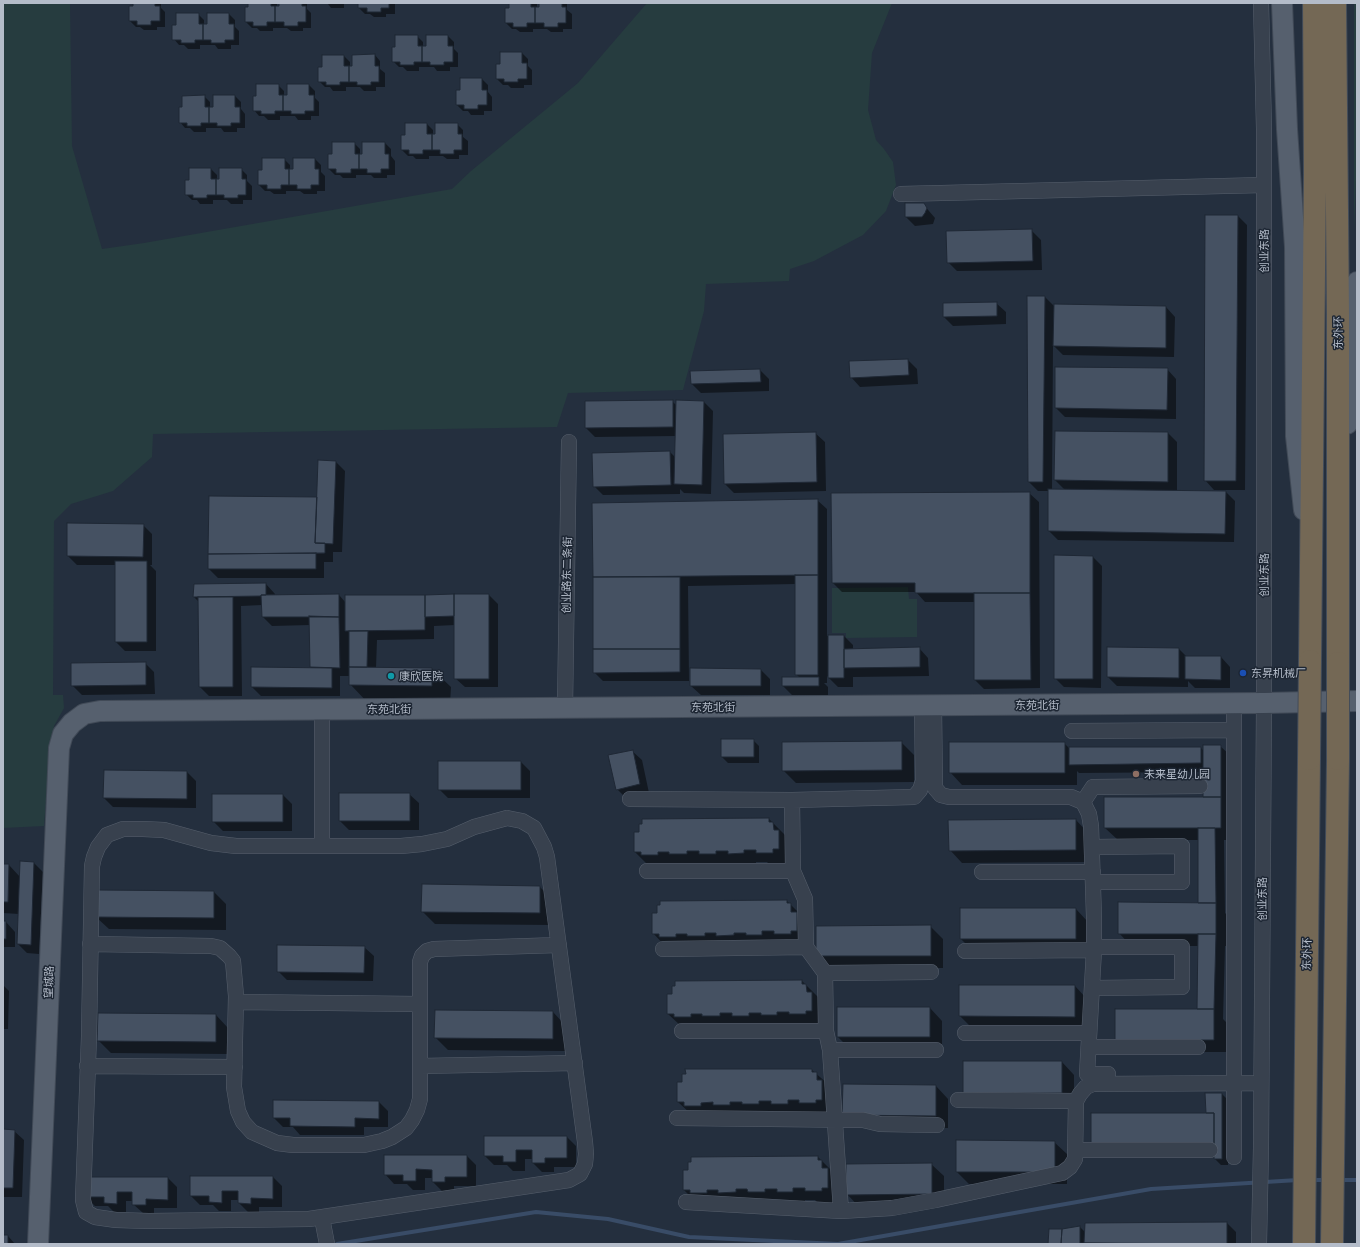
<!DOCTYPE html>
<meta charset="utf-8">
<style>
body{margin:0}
#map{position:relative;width:1360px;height:1247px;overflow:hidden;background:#242f3e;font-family:"Exo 2",sans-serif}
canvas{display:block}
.frame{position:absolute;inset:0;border:4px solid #b4bcc9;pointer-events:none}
</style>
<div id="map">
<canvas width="1360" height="1247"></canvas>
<div class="frame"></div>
</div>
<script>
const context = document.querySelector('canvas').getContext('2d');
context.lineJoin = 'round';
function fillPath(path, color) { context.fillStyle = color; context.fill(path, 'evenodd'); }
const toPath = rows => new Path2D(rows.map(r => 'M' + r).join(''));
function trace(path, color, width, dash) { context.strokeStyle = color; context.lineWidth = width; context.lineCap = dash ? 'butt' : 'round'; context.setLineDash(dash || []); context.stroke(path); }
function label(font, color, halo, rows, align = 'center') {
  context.font = font + ' "Exo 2","Noto Sans SC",sans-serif'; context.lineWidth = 3; context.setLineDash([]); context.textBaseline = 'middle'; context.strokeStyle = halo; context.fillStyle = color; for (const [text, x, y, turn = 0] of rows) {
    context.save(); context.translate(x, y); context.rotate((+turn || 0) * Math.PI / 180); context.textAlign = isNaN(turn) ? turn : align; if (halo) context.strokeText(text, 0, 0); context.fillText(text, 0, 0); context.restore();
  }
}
fillPath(toPath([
 [3,3,70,3,72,146,102,249,144,243,452,189,471,171,578,83,647,3,892,3,872,53,868,110,876,140,884,149,893,162,896,185,886,211,863,235,814,261,790,269,789,281,706,284,704,311,683,390,568,393,557,427,153,434,152,457,113,491,71,504,54,521,53,695,63,695,64,708,54,726,50,750,44,826,3,828],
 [1354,3,1357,3,1357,156,1354,231],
 [908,587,909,599,917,599,917,637,846,638,846,633,832,633,832,588]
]), '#263c3f');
fillPath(toPath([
 [134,3,161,3,161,8,165,12,165,27,157,27,157,30,144,30,140,27,136,27,130,21],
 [249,3,277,3,277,7,280,7,280,3,307,3,307,9,311,13,311,28,303,28,303,31,291,31,287,28,273,28,273,31,260,31,257,28,252,28,246,22],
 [322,3,352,3,352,4,344,4,344,8,331,8,328,4],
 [359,3,395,3,395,14,386,14,386,17,374,17,370,14,365,14,359,8],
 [510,3,537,3,537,8,540,8,540,3,567,3,567,10,572,14,572,29,563,29,563,32,551,32,547,29,533,29,533,32,520,32,516,29,512,29,506,23,510,9],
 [198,14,204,20,204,25,208,25,229,14,235,20,235,27,239,31,239,45,231,45,231,49,218,49,215,45,200,45,200,49,188,49,184,45,179,45,174,39,177,26],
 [417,36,423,42,423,47,427,47,427,36,448,36,454,42,454,49,458,53,458,67,450,67,450,71,437,71,434,67,419,67,419,71,407,71,403,67,399,67,393,61,396,48],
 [501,53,522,53,528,59,528,66,532,70,532,85,524,85,524,88,511,88,508,85,503,85,497,79,501,65],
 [375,55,380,61,380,69,385,73,385,87,376,87,376,91,364,91,360,87,346,87,346,91,333,91,330,87,325,87,319,81,323,68,344,56,350,62,350,67,353,67],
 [482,79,488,85,488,92,492,97,492,111,484,111,484,115,471,115,468,111,463,111,457,105,457,91,461,91],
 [278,85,284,91,284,96,288,96,309,85,315,91,315,98,319,102,319,116,311,116,311,120,298,120,295,116,280,116,280,120,268,120,264,116,259,116,254,110,257,97],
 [204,96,210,102,210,108,214,108,235,96,241,102,241,109,245,114,245,128,237,128,237,132,224,132,221,128,206,128,206,132,194,132,190,128,185,128,180,122],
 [427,124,433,130,433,135,457,124,463,130,463,137,468,141,468,155,459,155,459,159,447,159,443,156,429,156,429,159,416,159,413,156,408,156,402,150,406,136],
 [354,143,360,149,360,155,363,155,385,143,391,149,391,156,395,161,395,175,387,175,387,178,374,178,371,175,356,175,356,178,343,178,340,175,335,175,329,169,333,155],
 [284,159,290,165,290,170,294,170,315,159,321,165,321,172,325,176,325,191,317,191,317,194,304,194,300,191,286,191,286,194,274,194,270,191,265,191,259,185,263,171],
 [211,169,217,175,217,180,220,180,241,169,247,175,247,181,252,186,252,200,243,200,243,204,231,204,227,200,213,200,213,204,200,204,197,200,192,200,186,194,190,181],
 [923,204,935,218,933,224,915,226,906,217],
 [1238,216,1247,225,1245,490,1214,490,1205,480],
 [1032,231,1041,240,1042,270,957,271,948,262],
 [1045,297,1055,307,1166,307,1175,317,1174,357,1063,355,1053,345,1052,490,1065,490,1055,480,1168,433,1177,442,1177,491,1226,492,1235,501,1234,542,1058,540,1049,531,1049,491,1038,491,1029,482],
 [996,303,1006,312,1006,324,953,326,944,317],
 [908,360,917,369,918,384,860,387,851,377],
 [1167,369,1176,379,1176,419,1065,417,1056,408],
 [760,370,769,379,769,391,701,393,692,384],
 [672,401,677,406,704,402,713,411,711,494,684,493,680,489,680,494,603,495,594,486,593,454,670,452,675,457,676,436,595,437,586,428],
 [815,433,825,442,826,491,734,493,725,484],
 [319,461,336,462,345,471,342,552,333,552,333,562,324,562,324,578,218,578,209,569,318,498],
 [1029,493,1039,502,1040,688,984,689,975,680,975,602,925,602,916,592,842,592,833,583],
 [817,500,827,509,827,636,844,636,853,645,853,650,919,648,928,658,929,676,853,677,853,687,838,687,827,676,827,683,824,683,828,687,828,695,792,695,783,686,800,678,796,674,796,584,688,586,689,681,603,681,594,672,593,504],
 [143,525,152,534,152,565,150,565,156,571,156,651,125,651,116,642,116,565,77,565,68,556],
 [1093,557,1102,566,1101,688,1064,687,1055,678],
 [266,584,275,594,275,595,339,595,346,603,489,595,498,604,498,687,465,687,455,678,455,625,434,626,434,639,377,640,376,668,432,669,451,687,450,704,368,703,350,684,350,676,340,676,340,696,261,696,252,687,311,668,310,625,272,626,263,617,262,605,241,606,242,696,209,696,200,687,199,602,194,597],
 [1108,648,1179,649,1187,657,1221,657,1230,667,1230,688,1195,688,1188,681,1188,687,1117,686,1108,677],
 [145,663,154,672,155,694,82,695,72,685],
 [691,669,761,670,770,679,770,695,701,695,691,686],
 [753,740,759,746,759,763,728,763,722,757],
 [901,742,914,755,914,782,796,783,783,770],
 [1064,743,1069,748,1201,748,1204,751,1220,746,1230,755,1233,840,1224,840,1225,913,1228,916,1228,946,1225,946,1223,1019,1226,1022,1226,1052,1128,1052,1200,1010,1199,946,1131,946,1119,933,1199,904,1199,840,1118,840,1105,828,1204,798,1204,772,1079,773,1077,771,1077,785,962,785,950,772],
 [632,751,642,760,649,793,626,798,617,789],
 [521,762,530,771,530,798,448,798,439,789],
 [187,772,196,781,196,808,113,807,104,798],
 [409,794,419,803,419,830,349,830,340,821],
 [283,795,292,804,292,831,223,831,213,821],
 [769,819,785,835,791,861,785,861,785,865,770,865,767,862,756,862,756,865,742,865,739,863,728,863,728,865,712,865,710,863,699,863,699,866,647,864,635,852],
 [1076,820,1088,833,1088,862,962,863,950,850],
 [21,862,34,863,43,872,39,954,27,953,18,944,19,914,3,913,3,865,9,865,20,877],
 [540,887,552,899,552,925,435,924,422,911],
 [214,892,226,904,226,930,109,929,96,917],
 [787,901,803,917,809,943,665,946,653,933],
 [1076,909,1088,922,1088,951,973,951,961,939],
 [3,922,6,922,15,932,15,947,3,947],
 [930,926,943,939,943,968,829,968,817,956],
 [364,947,374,956,373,981,287,980,278,971],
 [802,981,818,997,824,1023,818,1023,818,1026,681,1026,668,1014],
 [3,985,9,991,8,1029,3,1029],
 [960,986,1075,986,1087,999,1087,1029,972,1028,960,1016],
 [838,1008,930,1008,942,1021,942,1049,850,1049,838,1037],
 [553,1012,565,1025,565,1051,448,1050,435,1037],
 [216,1015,228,1028,228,1054,111,1053,98,1040],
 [964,1062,1062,1062,1074,1075,1074,1105,976,1105],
 [812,1070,829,1085,828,1115,691,1114,678,1102],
 [936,1086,948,1099,948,1128,856,1127,843,1115],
 [1222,1094,1228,1100,1228,1165,1221,1165,1215,1159,1215,1157,1105,1157,1207,1114],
 [379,1102,388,1111,388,1127,364,1127,364,1135,300,1135,293,1127,283,1127,274,1118],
 [3,1131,14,1131,24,1140,22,1197,3,1197],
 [567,1137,576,1146,576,1167,554,1167,554,1172,542,1172,533,1163,533,1159,525,1159,525,1171,513,1171,507,1165,494,1165,485,1156],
 [1054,1142,1067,1154,1067,1184,969,1184,956,1171],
 [385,1156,467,1156,476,1165,476,1186,454,1186,454,1191,442,1191,433,1182,433,1178,425,1178,425,1190,413,1190,407,1184,394,1184,385,1174],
 [818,1157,834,1173,834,1203,818,1203,815,1200,805,1200,805,1204,696,1202,684,1190],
 [931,1164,944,1176,944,1206,859,1207,847,1194],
 [273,1177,282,1186,282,1207,259,1207,259,1212,248,1212,239,1203,239,1200,231,1200,231,1211,219,1211,213,1205,200,1205,191,1196],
 [168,1178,177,1187,177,1208,154,1208,154,1213,143,1213,133,1204,133,1201,126,1201,126,1212,114,1212,108,1206,95,1206,86,1197],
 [1227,1223,1236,1232,1236,1244,1049,1244,1062,1230,1080,1227,1086,1233,1086,1224],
 [3,1236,8,1236,15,1244,3,1244]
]), '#0007');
trace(toPath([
 [1311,1180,1326,1180],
 [1339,1180,1357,1180],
 [337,1244,536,1212,608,1219,689,1237,838,1244,1151,1189,1298,1180]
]), '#394c67', 4);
const building = toPath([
 [133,3,155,3,155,6,160,6,160,21,151,21,151,25,137,25,137,21,129,21,129,6,133,6,133,3],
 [248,3,271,3,271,6,275,6,275,22,267,22,267,26,253,26,253,22,245,22,245,7,248,7,248,3],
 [279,3,302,3,302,6,306,6,306,22,298,22,298,26,284,26,284,22,275,22,275,6,279,6,279,3],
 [358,3,389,3,389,8,381,8,381,12,367,12,367,8,358,8,358,3],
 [509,3,531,3,531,7,535,7,535,23,527,23,527,27,513,27,513,23,505,23,505,8,509,8,509,3],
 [539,3,562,3,562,7,566,7,566,23,558,23,558,27,544,27,544,23,535,23,535,7,539,7,539,3],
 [176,13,199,13,199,24,203,24,203,40,195,40,195,43,181,43,181,40,172,40,172,25,176,25,176,13],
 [207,13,229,13,229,24,234,24,234,40,225,40,225,43,211,43,211,40,203,40,203,24,207,24,207,13],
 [395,35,418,35,418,46,422,46,422,62,414,62,414,65,400,65,400,62,392,62,392,47,395,47,395,35],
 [426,35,448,35,448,46,453,46,453,62,444,62,444,65,430,65,430,62,422,62,422,46,426,46,426,35],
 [500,52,522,52,522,63,527,63,527,79,518,79,518,82,504,82,504,79,496,79,496,64,500,64,500,52],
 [375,54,375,66,379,66,379,82,371,82,371,85,357,85,357,82,349,82,349,66,352,66,352,55,375,54],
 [322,55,344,55,344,66,349,66,349,82,340,82,340,85,326,85,326,82,318,82,318,67,322,67,322,55],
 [460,78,482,78,482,90,487,90,487,105,478,105,478,109,464,109,464,105,456,105,456,90,460,90,460,78],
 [256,84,279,84,279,95,283,95,283,111,275,111,275,114,261,114,261,111,253,111,253,96,256,96,256,84],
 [287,84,309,84,309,95,314,95,314,111,305,111,305,114,291,114,291,111,283,111,283,95,287,95,287,84],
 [205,95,205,107,209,107,209,123,201,123,201,126,187,126,187,123,179,123,179,107,182,107,182,96,205,95],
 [213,95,235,95,235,107,240,107,240,123,231,123,231,126,217,126,217,123,209,123,209,107,213,107,213,95],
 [405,123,427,123,427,134,432,134,432,150,423,150,423,154,409,154,409,150,401,150,401,135,405,135,405,123],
 [435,123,458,123,458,134,462,134,462,150,454,150,454,154,440,154,440,150,432,150,432,134,435,134,435,123],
 [332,142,355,142,355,154,359,154,359,169,351,169,351,173,336,173,336,169,328,169,328,154,332,154,332,142],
 [362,142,385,142,385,154,389,154,389,169,381,169,381,173,367,173,367,169,359,169,359,154,362,154,362,142],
 [262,158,285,158,285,169,289,169,289,185,281,185,281,189,267,189,267,185,258,185,258,170,262,170,262,158],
 [293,158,315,158,315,169,319,169,319,185,311,185,311,189,297,189,297,185,289,185,289,169,293,169,293,158],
 [189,168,211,168,211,179,216,179,216,195,207,195,207,198,193,198,193,195,185,195,185,180,189,180,189,168],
 [219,168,242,168,242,179,246,179,246,195,238,195,238,198,224,198,224,195,216,195,216,179,219,179,219,168],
 [905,203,924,203,927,208,925,213,922,217,905,217,905,203],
 [1205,215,1238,215,1236,481,1204,481,1205,215],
 [1032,229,1033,261,947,263,946,231,1032,229],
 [1027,296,1045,296,1043,482,1028,482,1027,296],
 [997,302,997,316,943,317,943,303,997,302],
 [1054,304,1166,306,1166,348,1053,346,1054,304],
 [908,359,909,375,850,378,849,361,908,359],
 [1055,367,1168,368,1167,410,1055,408,1055,367],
 [760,369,761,382,691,384,690,371,760,369],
 [673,400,673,427,585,428,585,401,673,400],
 [676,400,704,401,702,485,674,484,676,400],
 [1055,431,1168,432,1168,482,1054,480,1055,431],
 [816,432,817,482,724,484,723,434,816,432],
 [670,451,671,485,593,487,592,453,670,451],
 [318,460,336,461,333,544,315,543,318,460],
 [1048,489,1226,491,1225,534,1048,531,1048,489],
 [1030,492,1030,593,915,593,915,583,832,583,831,493,1030,492],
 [209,496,317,497,315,543,325,543,325,553,208,554,209,496],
 [818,499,818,575,593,577,592,503,818,499],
 [67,523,144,524,143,557,67,556,67,523],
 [316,553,316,569,208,569,208,554,316,553],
 [1054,555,1093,556,1093,679,1054,679,1054,555],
 [115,561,147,561,147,642,115,642,115,561],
 [795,575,818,575,818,675,795,675,795,575],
 [593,577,680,577,680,649,593,649,593,577],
 [266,583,266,595,261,595,261,596,193,597,194,584,266,583],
 [974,593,1030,593,1031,680,974,680,974,593],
 [339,594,339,617,262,617,261,595,339,594],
 [454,594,489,594,489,679,454,679,454,594],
 [454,594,454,616,425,617,425,595,454,594],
 [345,595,425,595,425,630,345,631,345,595],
 [198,597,233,597,233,687,199,687,198,597],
 [309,616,339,617,340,668,310,667,309,616],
 [349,631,368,631,367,667,349,667,349,631],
 [828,635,844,635,844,678,828,678,828,635],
 [920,647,920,667,844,668,844,649,920,647],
 [1107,647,1179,648,1179,678,1107,677,1107,647],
 [593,649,680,649,680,672,593,673,593,649],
 [1185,656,1221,656,1221,680,1185,679,1185,656],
 [146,662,146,685,71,686,71,663,146,662],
 [251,667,332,668,332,688,251,687,251,667],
 [349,667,432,668,432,686,349,685,349,667],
 [690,668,761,669,761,686,690,686,690,668],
 [782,677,819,677,819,686,782,686,782,677],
 [721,739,754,739,754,757,721,757,721,739],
 [902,741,902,770,782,771,782,742,902,741],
 [949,742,1065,742,1065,773,949,773,949,742],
 [1203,745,1221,745,1221,797,1203,797,1203,745],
 [1069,747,1201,747,1201,763,1069,765,1069,747],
 [633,750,640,784,616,790,608,755,633,750],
 [438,761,521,761,521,790,438,790,438,761],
 [104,770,187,771,187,799,103,798,104,770],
 [339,793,410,793,410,821,339,821,339,793],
 [212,794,283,794,283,822,212,822,212,794],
 [1104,797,1221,797,1221,828,1104,828,1104,797],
 [769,818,769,822,773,822,774,830,779,830,779,849,773,849,773,853,756,853,756,850,744,850,744,853,728,854,728,851,716,851,716,854,699,854,699,851,687,851,687,854,669,854,669,852,658,852,658,855,641,855,641,852,634,852,634,832,639,832,639,824,642,824,642,819,769,818],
 [1076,819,1076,850,949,851,948,820,1076,819],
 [1198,828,1215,828,1216,903,1198,903,1198,828],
 [20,861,34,862,31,945,17,944,20,861],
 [3,864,9,864,8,902,3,902,3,864],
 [422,884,540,886,540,913,421,912,422,884],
 [96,890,214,891,214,918,95,917,96,890],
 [787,900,787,903,791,903,791,912,797,912,797,931,791,931,791,934,774,934,774,931,762,931,762,935,746,935,746,933,734,933,734,935,716,936,716,933,705,933,705,936,687,936,687,934,676,934,676,937,659,937,659,934,652,934,652,913,657,913,657,905,660,905,660,901,787,900],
 [1118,902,1216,903,1216,934,1118,934,1118,902],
 [960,908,1076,908,1076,939,960,939,960,908],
 [3,921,6,921,6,939,3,939,3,921],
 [931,925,931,956,816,956,816,926,931,925],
 [1198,934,1216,934,1214,1009,1197,1009,1198,934],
 [277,945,365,946,364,973,277,972,277,945],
 [802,980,802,984,806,984,807,992,812,992,812,1011,806,1011,806,1014,789,1014,789,1012,777,1012,777,1015,761,1015,761,1013,749,1013,749,1016,732,1016,732,1013,720,1013,720,1016,702,1016,702,1014,691,1014,691,1017,674,1017,674,1014,667,1014,667,994,672,994,672,986,675,986,675,981,802,980],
 [959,985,1075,985,1075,1017,959,1016,959,985],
 [837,1007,930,1007,930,1037,837,1037,837,1007],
 [1115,1009,1214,1009,1214,1040,1115,1040,1115,1009],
 [435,1010,553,1011,553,1039,434,1038,435,1010],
 [98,1013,216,1014,216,1042,97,1041,98,1013],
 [963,1061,1062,1061,1062,1093,963,1093,963,1061],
 [685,1069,812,1069,812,1072,817,1072,817,1080,822,1080,822,1100,816,1100,816,1103,799,1103,799,1100,788,1100,788,1104,771,1104,771,1101,759,1101,759,1104,742,1104,742,1102,730,1102,730,1105,713,1105,713,1102,701,1103,701,1106,684,1106,684,1102,677,1102,677,1082,682,1082,682,1074,686,1074,685,1069],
 [843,1084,936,1085,936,1116,842,1115,843,1084],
 [1205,1093,1222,1093,1222,1159,1214,1159,1214,1113,1206,1113,1205,1093],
 [273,1100,379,1101,379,1119,355,1118,355,1127,290,1126,290,1118,273,1118,273,1100],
 [1091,1113,1214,1113,1214,1145,1091,1145,1091,1113],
 [3,1129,15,1130,13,1188,3,1188,3,1129],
 [484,1136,567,1136,567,1158,545,1158,545,1163,532,1163,532,1150,516,1150,516,1162,503,1162,503,1156,484,1156,484,1136],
 [956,1140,1055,1141,1055,1172,956,1172,956,1140],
 [384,1155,467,1155,467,1177,445,1177,445,1182,432,1182,432,1170,416,1169,416,1181,403,1181,403,1175,384,1175,384,1155],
 [818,1156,818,1160,822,1160,822,1168,828,1168,828,1188,822,1188,822,1191,805,1191,805,1188,793,1188,793,1192,777,1192,777,1189,765,1189,765,1192,748,1192,747,1189,736,1189,736,1192,718,1193,718,1190,707,1190,707,1193,690,1193,690,1190,683,1190,683,1170,688,1170,688,1162,691,1162,691,1157,818,1156],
 [932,1163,932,1194,846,1195,846,1164,932,1163],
 [190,1176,273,1176,273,1199,251,1198,251,1204,238,1203,238,1191,222,1191,222,1203,209,1202,209,1196,190,1196,190,1176],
 [85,1177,168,1177,168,1200,146,1199,146,1205,132,1205,132,1192,117,1192,117,1204,104,1203,104,1197,85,1197,85,1177],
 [1227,1222,1227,1244,1084,1243,1085,1223,1227,1222],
 [1080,1226,1080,1243,1156,1244,1061,1244,1062,1229,1080,1226],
 [1049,1229,1062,1229,1061,1244,1048,1244,1049,1229],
 [3,1235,8,1235,8,1244,3,1244,3,1235]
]);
fillPath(building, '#455162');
trace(building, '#1f2835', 1);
const minor = toPath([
 [901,194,1264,185],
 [934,705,935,788,941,795,949,797,1071,797,1083,802,1089,814,1091,826,1094,917,1094,950,1087,1074,1108,1074],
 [922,706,923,781,920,790,914,797,792,800,793,871,805,899,806,947,825,973,826,1031,830,1050,841,1211,892,1208,936,1200,1062,1173,1070,1167,1075,1159,1076,1101,1080,1094,1086,1087,1093,1084,1261,1083],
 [565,708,569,442],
 [322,710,322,846],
 [1234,730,1234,703],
 [1072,731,1234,730,1234,1157],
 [630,799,792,800],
 [1083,802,1093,787,1200,786],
 [507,818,522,821,534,828,544,847,547,857,585,1142,586,1154,585,1164,580,1174,569,1180,309,1219,149,1221,116,1220,95,1217,86,1212,83,1200,89,1036,92,866,94,857,98,847,107,835,123,829,143,829,164,830,211,843,236,846,401,846,422,844,447,839,474,827,507,818],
 [1092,847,1182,846,1182,882,1093,882],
 [647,871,793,871],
 [982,872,1093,872],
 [90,944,211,946,220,948,229,956,233,961,236,996,234,1087,238,1111,243,1122,252,1132,277,1143,293,1145,364,1145,382,1141,392,1137,406,1128,412,1120,417,1110,420,1099,420,962,422,956,427,951,434,949,559,945],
 [663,949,806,947],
 [965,951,1094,950],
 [825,973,931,972],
 [1092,988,1182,987,1182,947,1094,947],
 [236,1002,420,1004],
 [682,1031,826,1031],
 [965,1033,1089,1033],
 [1089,1047,1198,1047],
 [830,1050,936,1050],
 [87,1066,235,1067],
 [420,1066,575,1063],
 [958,1100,1076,1101],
 [677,1118,863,1120,880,1124,937,1125],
 [1075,1150,1210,1150],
 [686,1202,841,1211],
 [322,1218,327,1244],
 [1259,1244,1261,1147,1264,703,1264,129,1261,3]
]);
const major = toPath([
 [1282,3,1287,129,1295,247,1296,436,1304,510],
 [1347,424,1357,282],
 [38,1244,59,748,63,734,72,723,84,714,100,711,1264,703,1357,701]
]);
const highway = toPath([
 [1335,3,1338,315,1338,663],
 [1310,661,1315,174,1314,3],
 [1304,1244,1309,759],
 [1332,1244,1338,759]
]);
trace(minor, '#565f6c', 16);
trace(major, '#414a57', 22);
trace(highway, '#434c59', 24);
trace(minor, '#38414e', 15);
trace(major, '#56606e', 20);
trace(highway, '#746855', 22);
const highwayBridge = toPath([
 [1309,759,1310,661],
 [1338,759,1338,663]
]);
trace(highwayBridge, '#434c59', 24, []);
trace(highwayBridge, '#746855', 22);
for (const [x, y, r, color] of [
 [1243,673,4,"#1a4fb4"],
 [391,676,4,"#0f9aa8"],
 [1136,774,4,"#8d6e63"]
]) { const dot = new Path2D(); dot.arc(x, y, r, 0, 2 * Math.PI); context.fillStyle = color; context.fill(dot); trace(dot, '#1d2633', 1.5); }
label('11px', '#b4bcc9', '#1d2633', [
 ["创业东路",1264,251,-90],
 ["东外环",1338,333,-90],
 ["创业路东二条街",567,575,-89],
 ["创业东路",1264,575,-90],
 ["东苑北街",1037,705],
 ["东苑北街",713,707],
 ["东苑北街",389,709],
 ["创业东路",1262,899,-90],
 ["东外环",1307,954,-89],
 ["望城路",49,982,-88]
]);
label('11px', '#b4bcc9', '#1d2633', [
 ["东昇机械厂",1251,673],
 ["康欣医院",399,676],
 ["未来星幼儿园",1144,774]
], 'left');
</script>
